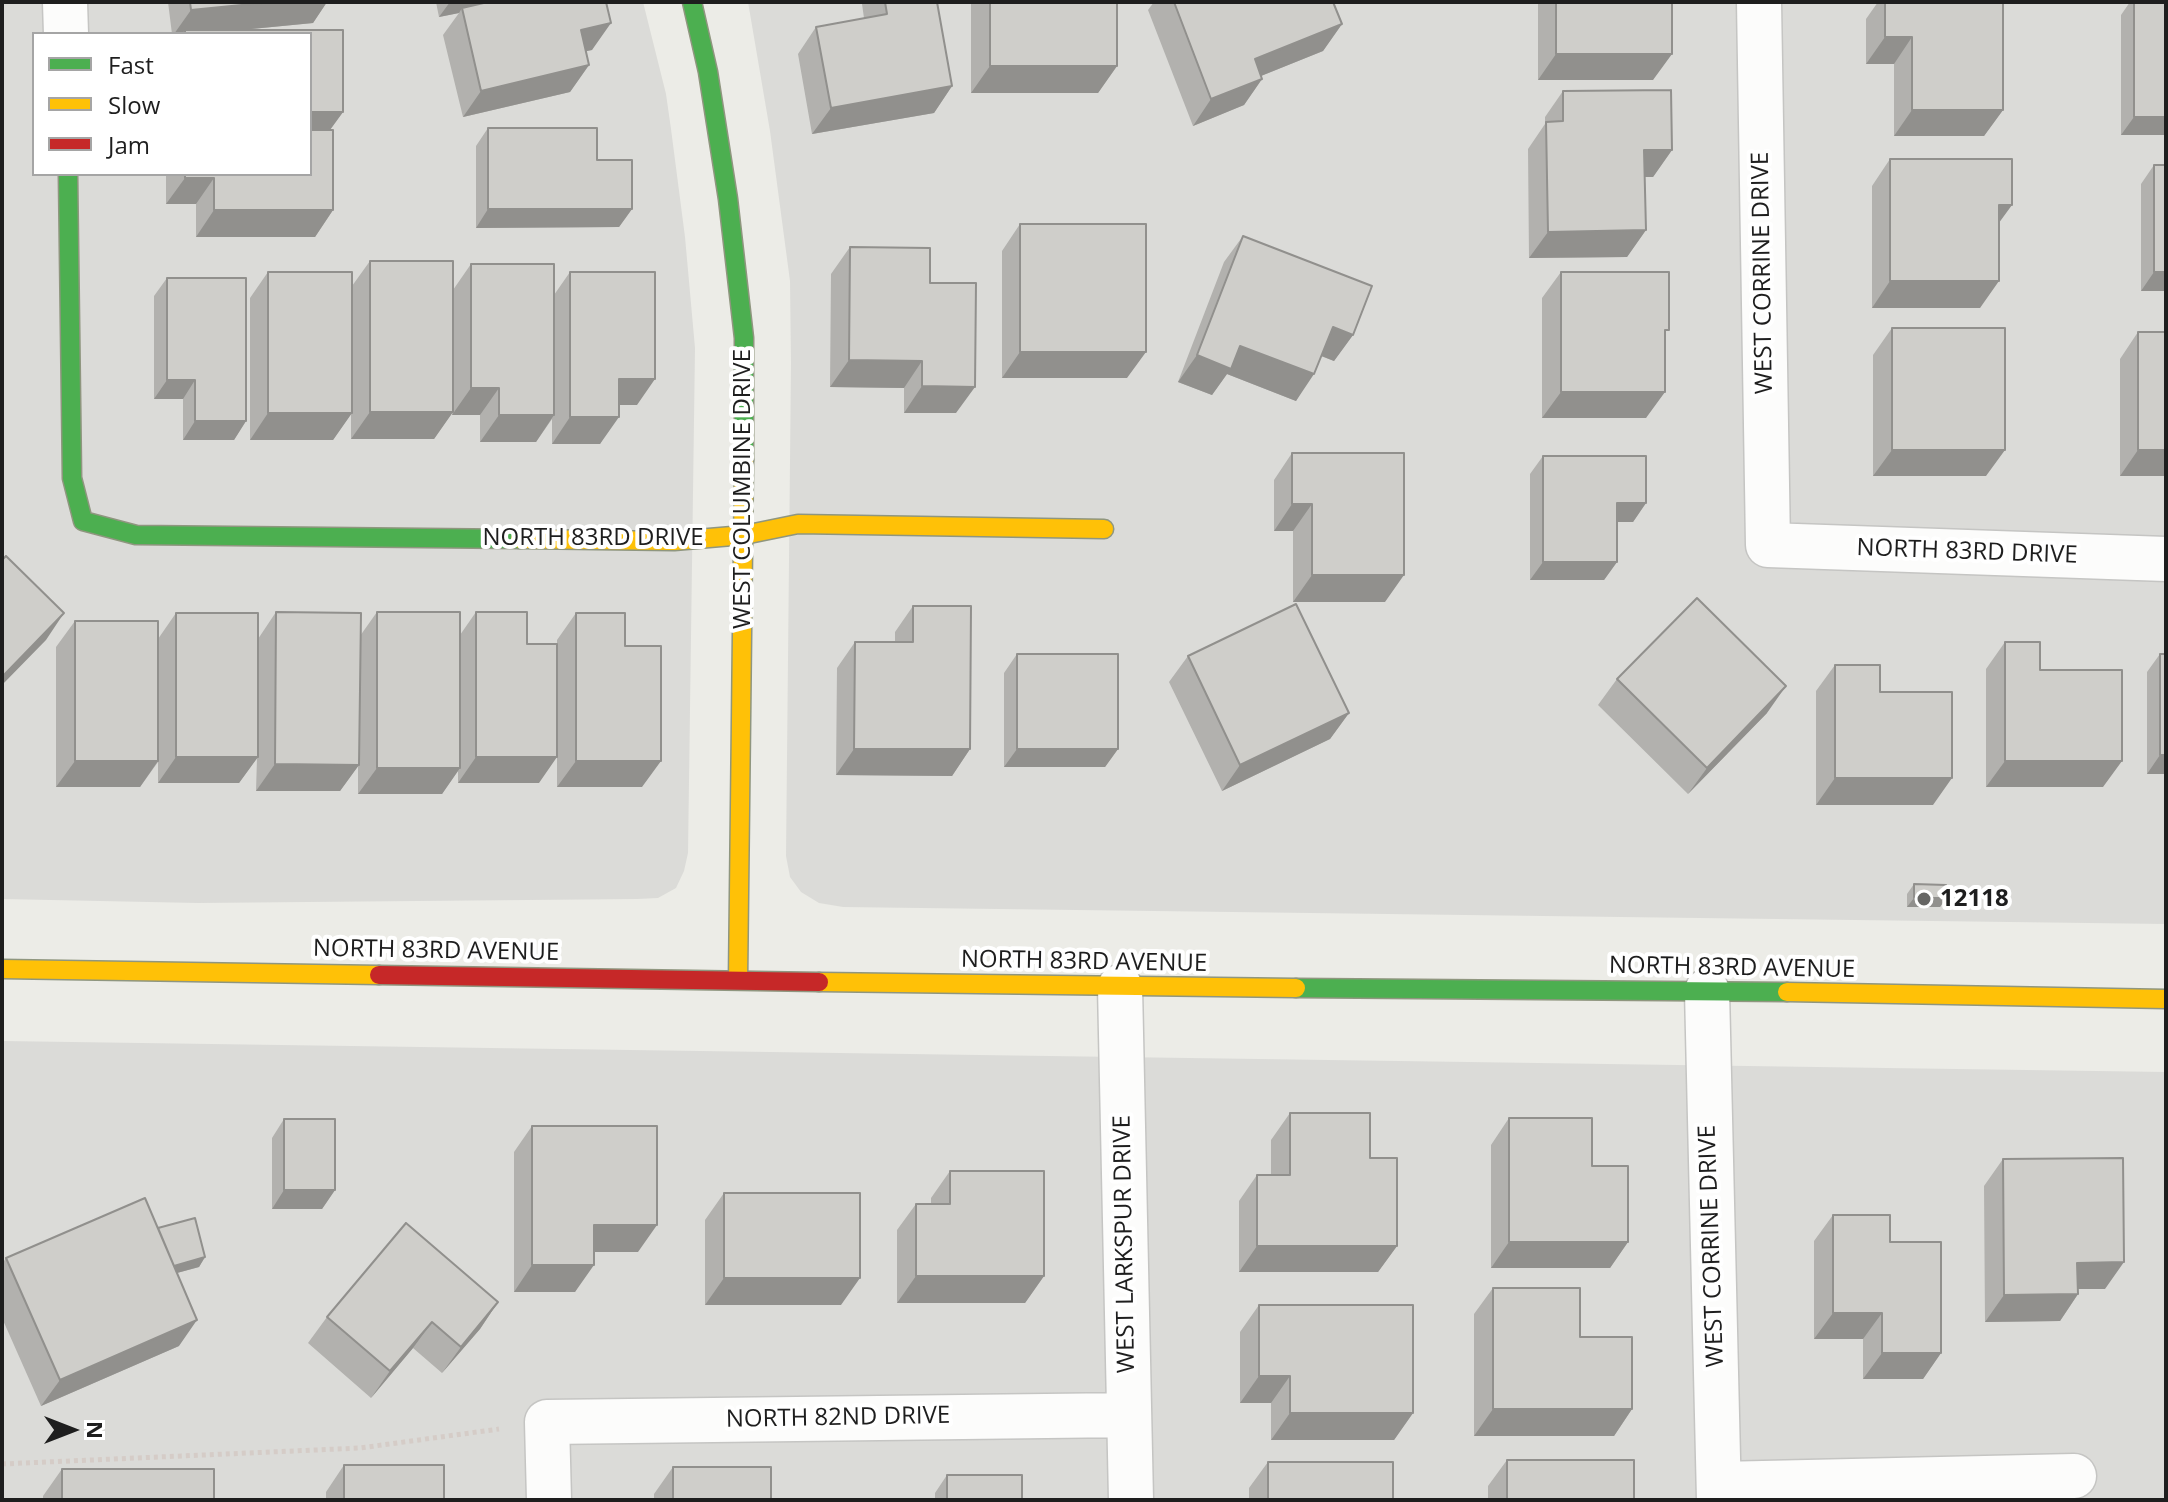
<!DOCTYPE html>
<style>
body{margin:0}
#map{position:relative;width:2168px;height:1502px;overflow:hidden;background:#ecece7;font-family:"Open Sans",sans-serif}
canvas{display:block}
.frame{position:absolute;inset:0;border:4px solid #1e1e1e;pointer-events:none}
.legend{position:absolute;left:32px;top:32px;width:280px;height:144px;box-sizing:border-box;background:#fff;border:2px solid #a5a5a5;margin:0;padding:10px 14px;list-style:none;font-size:24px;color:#1e1e1e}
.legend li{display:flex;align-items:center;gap:16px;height:40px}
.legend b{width:40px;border:2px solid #a5a5a5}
.north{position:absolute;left:32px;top:1390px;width:80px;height:80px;-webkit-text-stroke:6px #fff;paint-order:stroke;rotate:90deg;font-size:22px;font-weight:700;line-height:32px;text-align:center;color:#1e1e1e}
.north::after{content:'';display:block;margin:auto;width:28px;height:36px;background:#1e1e1e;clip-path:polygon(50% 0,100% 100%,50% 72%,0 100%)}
</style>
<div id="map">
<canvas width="2168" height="1502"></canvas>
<div class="frame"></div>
<ul class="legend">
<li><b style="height:10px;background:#4caf50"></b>Fast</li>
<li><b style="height:10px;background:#ffc107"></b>Slow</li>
<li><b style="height:10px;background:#c62828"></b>Jam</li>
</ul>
<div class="north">N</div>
</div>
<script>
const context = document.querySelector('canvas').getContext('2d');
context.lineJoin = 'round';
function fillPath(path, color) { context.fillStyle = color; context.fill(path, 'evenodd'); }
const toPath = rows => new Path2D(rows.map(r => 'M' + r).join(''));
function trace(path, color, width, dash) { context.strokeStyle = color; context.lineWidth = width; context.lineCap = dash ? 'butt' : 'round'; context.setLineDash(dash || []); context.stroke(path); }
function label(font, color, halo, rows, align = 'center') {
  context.font = font + ' "Open Sans",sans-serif'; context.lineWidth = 8; context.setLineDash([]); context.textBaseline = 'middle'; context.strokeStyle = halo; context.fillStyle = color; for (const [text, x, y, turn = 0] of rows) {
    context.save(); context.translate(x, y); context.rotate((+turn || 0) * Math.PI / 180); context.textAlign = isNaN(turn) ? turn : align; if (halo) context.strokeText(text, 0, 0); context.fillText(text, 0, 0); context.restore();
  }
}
fillPath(toPath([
 [2,2,643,2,666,94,671,129,685,237,695,348,688,853,684,871,676,888,658,898,637,899,198,903,2,899],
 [34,34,310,34,310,174,34,174],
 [748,2,2166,2,2166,924,843,907,819,903,801,892,790,877,786,856,791,363,790,281,770,131],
 [2,1041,2166,1072,2166,1500,2,1500]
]), '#dbdbd8');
const street = toPath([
 [65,2,66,34],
 [1759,2,1768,545,2166,559],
 [1120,987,1131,1500],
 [1707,991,1719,1500],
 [1719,1484,2074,1476],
 [549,1500,547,1422,1129,1415]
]);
const fast = toPath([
 [692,2,708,72,728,199,744,338,744,460],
 [68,174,72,478,83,521,136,535,520,539],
 [1296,988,1787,992]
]);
const slow = toPath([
 [520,539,674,541,744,535,798,524,1104,529],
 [2,969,379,975],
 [738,980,744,460],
 [819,982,1296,988],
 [1787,992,2166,999]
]);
const jam = toPath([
 [379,975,819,982]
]);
trace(street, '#c5c5c3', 47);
trace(fast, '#8f967f', 21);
trace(slow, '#8f967f', 21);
trace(jam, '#8f967f', 21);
trace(toPath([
 [2,1464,360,1448,499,1429]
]), '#d5ccc7', 5, [4, 4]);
trace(street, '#fcfcfb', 44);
trace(fast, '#4caf50', 18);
trace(slow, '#ffc107', 18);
trace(jam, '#c62828', 18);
fillPath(toPath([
 [168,2,327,2,313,23,241,30,343,30,343,112,330,130,333,130,333,210,315,237,196,237,196,204,166,204,166,174,310,174,310,34,172,34],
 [436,2,606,2,592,50,586,51,589,65,570,92,463,117,443,35,459,13,439,17],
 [863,2,937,2,952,86,934,113,812,134,798,54,816,27,864,18,862,4],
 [971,2,1117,2,1117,66,1098,93,971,93],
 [1154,2,1333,2,1342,24,1323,51,1261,76,1262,79,1244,105,1193,126,1148,10],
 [1538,2,1672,2,1653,80,1538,80],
 [1878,2,2003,2,2003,110,1984,136,1894,136,1894,64,1866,64,1866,19],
 [2130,2,2166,2,2166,135,2121,135,2121,15],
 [1563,91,1672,150,1653,177,1645,177,1646,230,1627,257,1529,258,1528,149,1545,124,1545,117],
 [488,128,597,160,632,209,619,227,476,228,476,146],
 [1890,159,1999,223,1980,308,1872,308,1872,186],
 [2154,165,2166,291,2141,291,2141,184],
 [1020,224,1127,378,1002,378,1002,251],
 [1243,236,1353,335,1334,361,1321,356,1296,401,1227,374,1212,395,1178,382,1224,262],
 [850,247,930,283,956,413,904,413,904,388,830,387,831,274],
 [370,261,453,290,471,264,554,295,570,272,637,405,619,405,600,444,552,444,552,419,536,442,480,442,480,415,452,415,452,413,434,439,351,439,351,414,333,440,250,440,250,298,268,272,352,286],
 [1561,272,1665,337,1646,418,1542,418,1542,298],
 [167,278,246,421,234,440,183,440,183,399,154,399,154,296],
 [1892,328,1986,476,1873,476,1873,355],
 [2138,332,2166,476,2120,476,2120,359],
 [1292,453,1385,602,1293,602,1293,531,1274,531,1274,480],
 [1543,456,1646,503,1633,522,1617,522,1617,562,1604,580,1530,580,1530,474],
 [913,606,970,749,952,776,836,775,837,668,855,642,895,642,895,632],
 [276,612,360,636,377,612,460,635,476,612,527,644,539,783,458,783,458,771,442,794,358,794,358,766,340,791,256,791,257,758,239,783,158,783,158,762,140,787,56,787,56,647,75,621,158,639,176,613,258,639],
 [576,613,625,646,642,787,557,787,557,640],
 [2005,642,2040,670,2103,787,1986,787,1986,669],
 [1017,654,1118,749,1105,767,1004,767,1004,673],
 [2160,654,2166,774,2147,774,2147,672],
 [1188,656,1349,713,1330,739,1222,791,1169,682],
 [1835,665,1880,692,1933,805,1816,805,1816,691],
 [1617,679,1767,713,1688,794,1598,705],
 [1914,884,1946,898,1940,907,1907,907,1907,894],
 [1290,1113,1370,1158,1397,1246,1378,1272,1239,1272,1239,1201,1257,1175,1271,1175,1271,1140],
 [1509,1118,1628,1242,1610,1268,1491,1268,1491,1145],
 [284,1119,335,1190,322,1209,272,1209,272,1138],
 [532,1126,638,1252,594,1252,575,1292,514,1292,514,1152],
 [2003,1159,2105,1289,2078,1289,2078,1294,2060,1321,1985,1322,1984,1186],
 [950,1171,1044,1276,1025,1303,897,1303,897,1230,916,1204,931,1204,931,1198],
 [724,1193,841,1305,705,1305,705,1220],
 [1833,1215,1890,1242,1941,1353,1923,1379,1863,1379,1863,1339,1814,1339,1814,1241],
 [158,1229,205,1257,199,1267,177,1273,179,1346,41,1406,2,1318,2,1264,6,1258],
 [1493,1288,1580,1337,1632,1409,1614,1436,1474,1436,1474,1314],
 [498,1302,480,1329,442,1373,413,1348,371,1398,308,1343,327,1317],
 [1259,1305,1413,1413,1394,1440,1271,1440,1271,1403,1240,1403,1240,1332],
 [1507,1460,1634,1500,1488,1500,1488,1486],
 [1268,1462,1393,1500,1249,1500,1249,1488],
 [344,1465,444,1500,326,1500,326,1492],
 [673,1467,771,1500,654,1500,654,1494],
 [62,1469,214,1500,43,1500,43,1496],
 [947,1475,1022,1500,935,1500,935,1493]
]), '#b2b1ae');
fillPath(toPath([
 [272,2,327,2,313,23,200,34,185,30,182,34,174,34,191,10],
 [450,2,508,2,462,8,459,13,439,17],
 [611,23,592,50,562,56,581,30],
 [1342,24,1323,51,1236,86,1255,59],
 [1885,37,1912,37,1894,64,1866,64],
 [1556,54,1672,54,1653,80,1538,80],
 [589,65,570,92,463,117,481,91],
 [990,66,1117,66,1098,93,971,93],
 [1262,79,1244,105,1193,126,1211,99],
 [952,86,934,113,812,134,831,108],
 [1912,110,2003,110,1984,136,1894,136],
 [310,112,343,112,324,138,310,138],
 [2134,117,2166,117,2166,135,2121,135],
 [1644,150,1672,150,1653,177,1626,177],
 [185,178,214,178,196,204,166,204],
 [1999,205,2012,205,1993,231],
 [488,209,632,209,619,227,476,228],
 [214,210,333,210,315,237,196,237],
 [1646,230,1627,257,1529,258,1548,232],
 [2154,272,2166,272,2166,291,2141,291],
 [1890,281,1999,281,1980,308,1872,308],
 [1333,327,1353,335,1334,361,1314,353],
 [1240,346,1314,374,1296,401,1227,374,1212,395,1178,382,1197,355],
 [1020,352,1146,352,1127,378,1002,378],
 [849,360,922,361,904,388,830,387],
 [619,379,655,379,637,405,600,405],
 [167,380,195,380,183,399,154,399],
 [922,386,975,387,956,413,904,413],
 [471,388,499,388,480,415,452,415],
 [1561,392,1665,392,1646,418,1542,418],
 [370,412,453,412,434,439,351,439],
 [268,413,352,413,333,440,250,440],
 [499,415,554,415,536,442,480,442],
 [570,417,619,417,600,444,552,444],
 [195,421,246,421,234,440,183,440],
 [1892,450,2005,450,1986,476,1873,476],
 [2138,450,2166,450,2166,476,2120,476],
 [1617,503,1646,503,1633,522,1604,522],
 [1292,504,1312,504,1293,531,1274,531],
 [1543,562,1617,562,1604,580,1530,580],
 [1312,575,1404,575,1385,602,1293,602],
 [64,613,46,640,2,685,2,677],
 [1786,686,1767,713,1688,794,1707,768],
 [1349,713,1330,739,1222,791,1240,765],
 [854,749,970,749,952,776,836,775],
 [1017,749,1118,749,1105,767,1004,767],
 [2160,755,2166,755,2166,774,2147,774],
 [176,757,258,757,239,783,158,783],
 [476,757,557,757,539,783,458,783],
 [75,761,158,761,140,787,56,787],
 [576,761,661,761,642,787,557,787],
 [2005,761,2122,761,2103,787,1986,787],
 [275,764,359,765,340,791,256,791],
 [377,768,460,768,442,794,358,794],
 [1835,778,1952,778,1933,805,1816,805],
 [1914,898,1946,898,1940,907,1907,907],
 [284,1190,335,1190,322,1209,272,1209],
 [594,1225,657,1225,638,1252,575,1252],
 [1509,1242,1628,1242,1610,1268,1491,1268],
 [1257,1246,1397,1246,1378,1272,1239,1272],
 [205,1257,199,1267,162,1277,169,1268],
 [2124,1262,2105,1289,2059,1289,2077,1263],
 [532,1265,594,1265,575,1292,514,1292],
 [916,1276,1044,1276,1025,1303,897,1303],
 [724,1278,860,1278,841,1305,705,1305],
 [2078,1294,2060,1321,1985,1322,2004,1295],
 [498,1302,480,1329,442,1373,461,1347],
 [1833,1313,1882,1313,1863,1339,1814,1339],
 [197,1320,179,1346,41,1406,60,1380],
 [432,1322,413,1348,371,1398,390,1371],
 [1882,1353,1941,1353,1923,1379,1863,1379],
 [1259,1376,1290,1376,1271,1403,1240,1403],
 [1493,1409,1632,1409,1614,1436,1474,1436],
 [1290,1413,1413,1413,1394,1440,1271,1440]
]), '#91908d');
const building = toPath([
 [190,2,272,2,191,10,190,2],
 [488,2,606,2,611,23,581,30,589,65,481,91,462,8,488,2],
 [885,2,937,2,952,86,831,108,816,27,887,14,885,2],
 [990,2,1117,2,1117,66,990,66,990,2],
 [1174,2,1333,2,1342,24,1255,59,1262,79,1211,99,1174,2],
 [1556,2,1672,2,1672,54,1556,54,1556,2],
 [1885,2,2003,2,2003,110,1912,110,1912,37,1885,37,1885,2],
 [2134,2,2166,2,2166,117,2134,117,2134,2],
 [185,30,343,30,343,112,310,112,310,34,185,34,185,30],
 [1671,90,1672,150,1644,150,1646,230,1548,232,1546,122,1563,121,1563,91,1671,90],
 [488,128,597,128,597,160,632,160,632,209,488,209,488,128],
 [310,130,333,130,333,210,214,210,214,178,185,178,185,174,310,174,310,130],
 [1890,159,2012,159,2012,205,1999,205,1999,281,1890,281,1890,159],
 [2154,165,2166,165,2166,272,2154,272,2154,165],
 [1020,224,1146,224,1146,352,1020,352,1020,224],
 [1243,236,1372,286,1353,335,1333,327,1314,374,1240,346,1231,369,1197,355,1243,236],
 [850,247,930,248,930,283,976,283,975,387,922,386,922,361,849,360,850,247],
 [370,261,453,261,453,412,370,412,370,261],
 [471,264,554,264,554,415,499,415,499,388,471,388,471,264],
 [268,272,352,272,352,413,268,413,268,272],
 [570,272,655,272,655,379,619,379,619,417,570,417,570,272],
 [1561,272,1669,272,1669,330,1665,330,1665,392,1561,392,1561,272],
 [167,278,246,278,246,421,195,421,195,380,167,380,167,278],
 [1892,328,2005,328,2005,450,1892,450,1892,328],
 [2138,332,2166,332,2166,450,2138,450,2138,332],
 [1292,453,1404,453,1404,575,1312,575,1312,504,1292,504,1292,453],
 [1543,456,1646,456,1646,503,1617,503,1617,562,1543,562,1543,456],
 [6,556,64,613,2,677,2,560,6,556],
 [1697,598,1786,686,1707,768,1617,679,1697,598],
 [1296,604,1349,713,1240,765,1188,656,1296,604],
 [913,606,971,606,970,749,854,749,855,642,913,642,913,606],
 [276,612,361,613,359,765,275,764,276,612],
 [377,612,460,612,460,768,377,768,377,612],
 [476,612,527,612,527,644,557,644,557,757,476,757,476,612],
 [176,613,258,613,258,757,176,757,176,613],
 [576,613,625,613,625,646,661,646,661,761,576,761,576,613],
 [75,621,158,621,158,761,75,761,75,621],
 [2005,642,2040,642,2040,670,2122,670,2122,761,2005,761,2005,642],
 [1017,654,1118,654,1118,749,1017,749,1017,654],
 [2160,654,2166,654,2166,755,2160,755,2160,654],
 [1835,665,1880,665,1880,692,1952,692,1952,778,1835,778,1835,665],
 [1914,884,1946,885,1946,898,1914,898,1914,884],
 [1290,1113,1370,1113,1370,1158,1397,1158,1397,1246,1257,1246,1257,1175,1290,1175,1290,1113],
 [1509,1118,1592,1118,1592,1166,1628,1166,1628,1242,1509,1242,1509,1118],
 [284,1119,335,1119,335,1190,284,1190,284,1119],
 [532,1126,657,1126,657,1225,594,1225,594,1265,532,1265,532,1126],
 [2123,1158,2124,1262,2077,1263,2078,1294,2004,1295,2003,1159,2123,1158],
 [950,1171,1044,1171,1044,1276,916,1276,916,1204,950,1204,950,1171],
 [724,1193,860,1193,860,1278,724,1278,724,1193],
 [145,1198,197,1320,60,1380,6,1258,145,1198],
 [1833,1215,1890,1215,1890,1242,1941,1242,1941,1353,1882,1353,1882,1313,1833,1313,1833,1215],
 [195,1218,205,1257,174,1266,158,1228,195,1218],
 [406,1223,498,1302,461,1347,432,1322,390,1371,327,1317,406,1223],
 [1493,1288,1580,1288,1580,1337,1632,1337,1632,1409,1493,1409,1493,1288],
 [1259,1305,1413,1305,1413,1413,1290,1413,1290,1376,1259,1376,1259,1305],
 [1507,1460,1634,1460,1634,1500,1507,1500,1507,1460],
 [1268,1462,1393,1462,1393,1500,1268,1500,1268,1462],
 [344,1465,444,1465,444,1500,344,1500,344,1465],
 [673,1467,771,1467,771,1500,673,1500,673,1467],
 [62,1469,214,1469,214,1500,62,1500,62,1469],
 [947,1475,1022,1475,1022,1500,947,1500,947,1475]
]);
fillPath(building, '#cfceca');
trace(building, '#91908d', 2);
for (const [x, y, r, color] of [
 [1924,899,8,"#666664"]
]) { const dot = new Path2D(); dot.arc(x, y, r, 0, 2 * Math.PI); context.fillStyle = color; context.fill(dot); trace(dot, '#fff', 3); }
label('24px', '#1e1e1e', '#fff', [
 ["WEST CORRINE DRIVE",1763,273,-91],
 ["WEST COLUMBINE DRIVE",743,489,-90],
 ["NORTH 83RD DRIVE",593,538],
 ["NORTH 83RD DRIVE",1967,552,2],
 ["NORTH 83RD AVENUE",436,951,1],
 ["NORTH 83RD AVENUE",1084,962,1],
 ["NORTH 83RD AVENUE",1732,968,1],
 ["WEST LARKSPUR DRIVE",1125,1244,-91],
 ["WEST CORRINE DRIVE",1712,1246,-92],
 ["NORTH 82ND DRIVE",838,1418,-1]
]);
label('bold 24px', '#1e1e1e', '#fff', [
 ["12118",1940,899]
], 'left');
</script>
